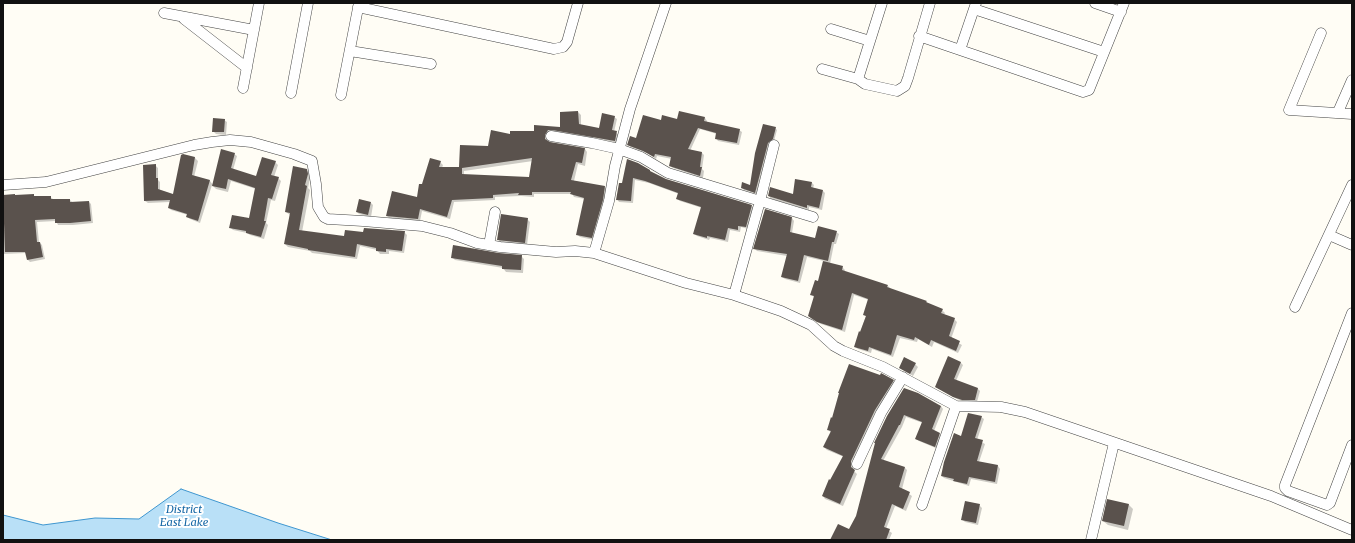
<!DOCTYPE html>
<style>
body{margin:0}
#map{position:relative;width:1355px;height:543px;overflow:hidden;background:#fffdf5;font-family:Merriweather,serif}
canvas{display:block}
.frame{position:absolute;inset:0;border:4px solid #111;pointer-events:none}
</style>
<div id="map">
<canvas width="1355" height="543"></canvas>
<div class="frame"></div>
</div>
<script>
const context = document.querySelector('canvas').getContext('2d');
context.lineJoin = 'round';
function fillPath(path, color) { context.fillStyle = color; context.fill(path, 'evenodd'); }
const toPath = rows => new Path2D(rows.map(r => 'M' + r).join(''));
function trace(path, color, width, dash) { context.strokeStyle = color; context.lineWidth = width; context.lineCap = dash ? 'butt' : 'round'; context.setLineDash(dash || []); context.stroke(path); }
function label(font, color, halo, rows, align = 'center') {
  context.font = font + ' Merriweather,serif'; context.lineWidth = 4; context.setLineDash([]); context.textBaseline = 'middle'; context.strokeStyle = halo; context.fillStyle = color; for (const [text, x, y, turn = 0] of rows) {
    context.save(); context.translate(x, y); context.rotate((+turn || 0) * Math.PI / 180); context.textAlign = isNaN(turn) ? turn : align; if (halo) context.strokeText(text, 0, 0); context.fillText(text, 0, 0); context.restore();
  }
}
const water = toPath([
 [181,489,278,523,332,540,3,540,3,515,43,525,95,518,139,519,181,489]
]);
fillPath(water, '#b9e0f7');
trace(water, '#3f96cf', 1);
fillPath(toPath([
 [578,112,581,115,581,125,600,129,614,117,617,119,614,132,620,135,617,144,547,137,547,142,585,149,587,152,585,166,578,164,574,181,605,187,607,189,594,240,580,237,577,234,585,199,574,197,572,194,534,194,534,197,521,196,495,197,495,200,454,202,450,219,422,211,420,221,390,219,387,216,393,192,418,198,423,185,440,162,443,165,442,168,460,168,489,147,511,135,535,132,535,126,561,128],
 [533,161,530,178,464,175,464,171],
 [680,112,705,118,707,121,707,123,739,130,742,132,739,145,718,141,716,138,717,134,700,129,690,151,702,153,704,155,702,169,704,171,703,178,673,168,670,166,672,159,657,156,656,159,647,153,631,147,628,145,662,122,678,121],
 [224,120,227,122,226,135,216,134,213,131],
 [775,128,777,130,774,141,757,194,744,190,742,188,751,186,756,153],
 [234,154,237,156,233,170,257,178,275,162,278,165,274,177,278,178,281,181,275,201,271,200,266,223,268,225,264,239,250,235,247,233,233,230,230,227,250,220,256,189,231,181,228,192,216,189,212,185,200,223,190,219,187,217,188,215,171,210,169,208,170,202,148,203,145,201,155,165,158,168,158,180,160,182,160,191,174,195,182,156,195,158,198,161,194,177,210,181,213,185],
 [628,160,666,180,752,206,754,209,748,229,741,227,740,232,730,230,728,242,710,238,709,240,697,236,694,234,702,208,680,201,677,199,679,194,649,183,635,180,633,203,619,202,617,199,623,184],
 [306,170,309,173,310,178,308,188,310,190,302,232,345,237,364,234,404,232,407,235,404,253,389,251,389,254,380,254,377,250,360,246,357,259,312,253,310,251,288,247,285,244,290,215,286,212],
 [811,182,814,185,813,188,823,191,825,193,822,210,809,207,809,210,771,199,769,196,793,195],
 [15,195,16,196,33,195,36,197,50,197,53,199,70,200,72,202,89,202,91,204,93,223,73,225,58,225,56,221,37,222,39,242,42,245,45,259,30,262,28,260,26,253,3,254,3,230,17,228,16,216,3,217,3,196],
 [371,203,373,205,371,217,359,214,357,212],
 [792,218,794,221,792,233,816,239,836,232,839,234,836,244,834,244,830,264,842,267,845,270,844,272,888,286,891,289,926,302,929,305,942,310,945,313,944,315,954,319,957,322,951,339,962,345,958,353,934,342,932,347,918,339,917,342,900,338,893,357,872,349,871,353,858,349,855,347,866,316,865,315,869,300,854,295,845,332,821,324,812,319,809,316,815,298,812,295,819,282,824,261,807,257,800,283,785,279,782,277,787,256,757,251,755,249],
 [527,219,530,222,527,245,500,242,498,239],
 [499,254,521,256,524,259,523,273,506,272,503,268,455,260,452,257],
 [960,362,963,365,956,381,978,389,980,391,977,402,965,402,957,399,936,387],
 [915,364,918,367,913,376,900,368],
 [893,381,896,383,853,464,854,471,857,474,843,506,825,499,823,496,844,457,827,450,824,447,831,433,828,429,832,419],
 [941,406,943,409,934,431,942,436,938,449,919,441,916,439,923,423,906,417,902,427,883,461,905,468,907,470,902,489,912,496,906,511,895,506,886,529,892,533,889,540,831,540,850,531,857,516,888,417],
 [981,417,984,419,977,440,985,444,979,462,998,466,1000,469,997,484,971,479,969,486,944,478,942,476,961,437],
 [1108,500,1129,505,1133,509,1128,530,1108,525,1103,521],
 [979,505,982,508,978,525,965,522,962,519]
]), '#0003');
fillPath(toPath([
 [578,111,579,124,599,128,602,113,615,116,612,130,617,131,615,141,552,130,548,130,545,135,545,139,550,142,585,148,582,163,576,162,571,180,605,186,603,200,592,238,576,235,584,198,570,194,571,192,532,192,532,195,518,195,519,193,493,195,493,198,452,200,447,217,420,209,418,219,386,216,392,191,417,197,419,184,422,184,430,158,441,161,439,167,459,167,460,145,488,146,491,130,510,134,510,131,534,131,534,125,560,127,560,112],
 [532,158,529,177,462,174,462,168],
 [679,111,705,117,704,121,740,129,737,143,715,139,716,133,698,128,688,149,702,152,700,167,702,167,700,176,669,166,671,157,655,154,654,157,643,151,627,145,630,136,636,138,643,115,661,120,662,115,677,119],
 [213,118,225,119,224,132,212,132],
 [763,124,776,127,773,139,768,143,755,193,741,188,742,182,750,185,755,153],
 [221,149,235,153,231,168,256,176,262,157,276,161,271,175,279,177,272,199,268,198,264,221,266,221,261,237,246,233,246,231,229,228,232,215,249,218,255,188,228,179,226,189,212,186],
 [183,154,195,157,192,175,210,180,198,221,186,217,187,214,168,208,170,200,144,201,143,165,156,164,156,178,158,178,158,189,173,194,181,155],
 [627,159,638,163,650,170,650,171,666,179,752,205,746,227,738,226,738,230,728,228,725,240,707,236,707,238,693,234,701,207,676,199,678,193,645,181,633,178,631,201,616,200,619,183,622,183],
 [293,166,307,169,308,174,305,185,307,186,299,230,344,236,345,230,363,232,364,228,405,231,402,251,386,249,386,252,376,251,376,248,357,244,355,257,308,250,308,249,284,244,290,213,285,212],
 [795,179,812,182,811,187,823,190,819,208,807,205,807,208,768,196,770,187,793,194],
 [15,194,15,195,34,194,34,196,51,196,51,199,70,199,70,202,89,201,91,221,70,223,55,223,55,219,35,220,37,242,40,242,43,257,27,260,25,252,5,252,3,195],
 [359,199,371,202,368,215,356,212],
 [765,209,792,217,790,232,815,238,818,226,837,231,834,242,832,242,828,261,804,255,798,281,781,277,787,254,753,249],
 [501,214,528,218,525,243,497,240],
 [453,245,499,253,522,255,521,270,502,269,502,266,451,258],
 [823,261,843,266,842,270,888,285,887,287,927,301,926,302,943,309,941,313,955,318,949,336,960,341,956,351,931,340,929,345,915,337,914,340,897,335,891,355,869,347,868,351,854,347,859,331,860,332,866,316,863,315,868,299,852,293,842,330,817,322,808,316,814,296,810,295,815,280,818,281],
 [948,356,961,362,954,379,978,388,975,400,962,400,953,397,935,387],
 [904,357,916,363,910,374,899,368],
 [849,364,880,375,881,373,894,380,875,410,851,461,851,467,855,470,840,504,822,496,829,479,830,480,843,456,823,447,831,431,827,430,831,417,832,418,839,393,838,393],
 [904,388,918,393,941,406,932,429,940,433,935,447,915,439,922,422,904,415,900,425,899,425,881,459,905,467,899,487,910,492,903,509,892,504,884,527,890,529,886,540,830,540,838,524,849,529,856,516,875,443,874,443,887,416],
 [968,413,982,416,975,438,983,440,977,461,998,465,995,482,969,477,967,484,953,481,954,479,941,476,944,462,954,433,961,436],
 [1107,499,1129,504,1124,526,1102,521],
 [965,501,980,504,976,523,961,520]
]), '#5a524d');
const street = toPath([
 [882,3,858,79,865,84,897,91,905,86,908,78,930,3],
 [1095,3,1121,12],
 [358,7,554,49,563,47,567,42,578,3],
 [974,9,1104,52],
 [164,13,254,30],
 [184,19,247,68],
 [831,29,870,41],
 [1321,33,1289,110,1352,114],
 [919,36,1083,92,1089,90,1124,3],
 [960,50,976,3],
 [350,51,431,64],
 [822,69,858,79],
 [243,88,259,3],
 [291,93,308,3],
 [341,95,359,3],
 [1338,112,1352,80],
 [551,136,592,143,619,149,641,157,668,173,813,217],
 [3,185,46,182,194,145,212,142,230,140,251,142,294,154,312,161,316,184,318,207,324,217,328,219,363,221,422,226,450,233,477,243,500,247,556,252,575,251,594,253,686,283,734,295,781,311,811,325,834,346,843,351,883,367,956,406,1001,407,1025,412,1271,496,1352,530],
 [1329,235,1352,245],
 [489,245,495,212],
 [594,253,609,201,615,166,630,109,666,3],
 [734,295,760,201,774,145],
 [1295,307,1352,185],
 [1352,313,1285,485,1285,488,1288,491,1327,505,1330,503,1352,445],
 [857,464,881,413,903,377],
 [922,505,956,406],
 [1091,540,1114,443]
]);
trace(street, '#444', 11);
trace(street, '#fff', 10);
label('italic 11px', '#1768a6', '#fff', [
 ["District",184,510],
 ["East Lake",184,523]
]);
</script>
